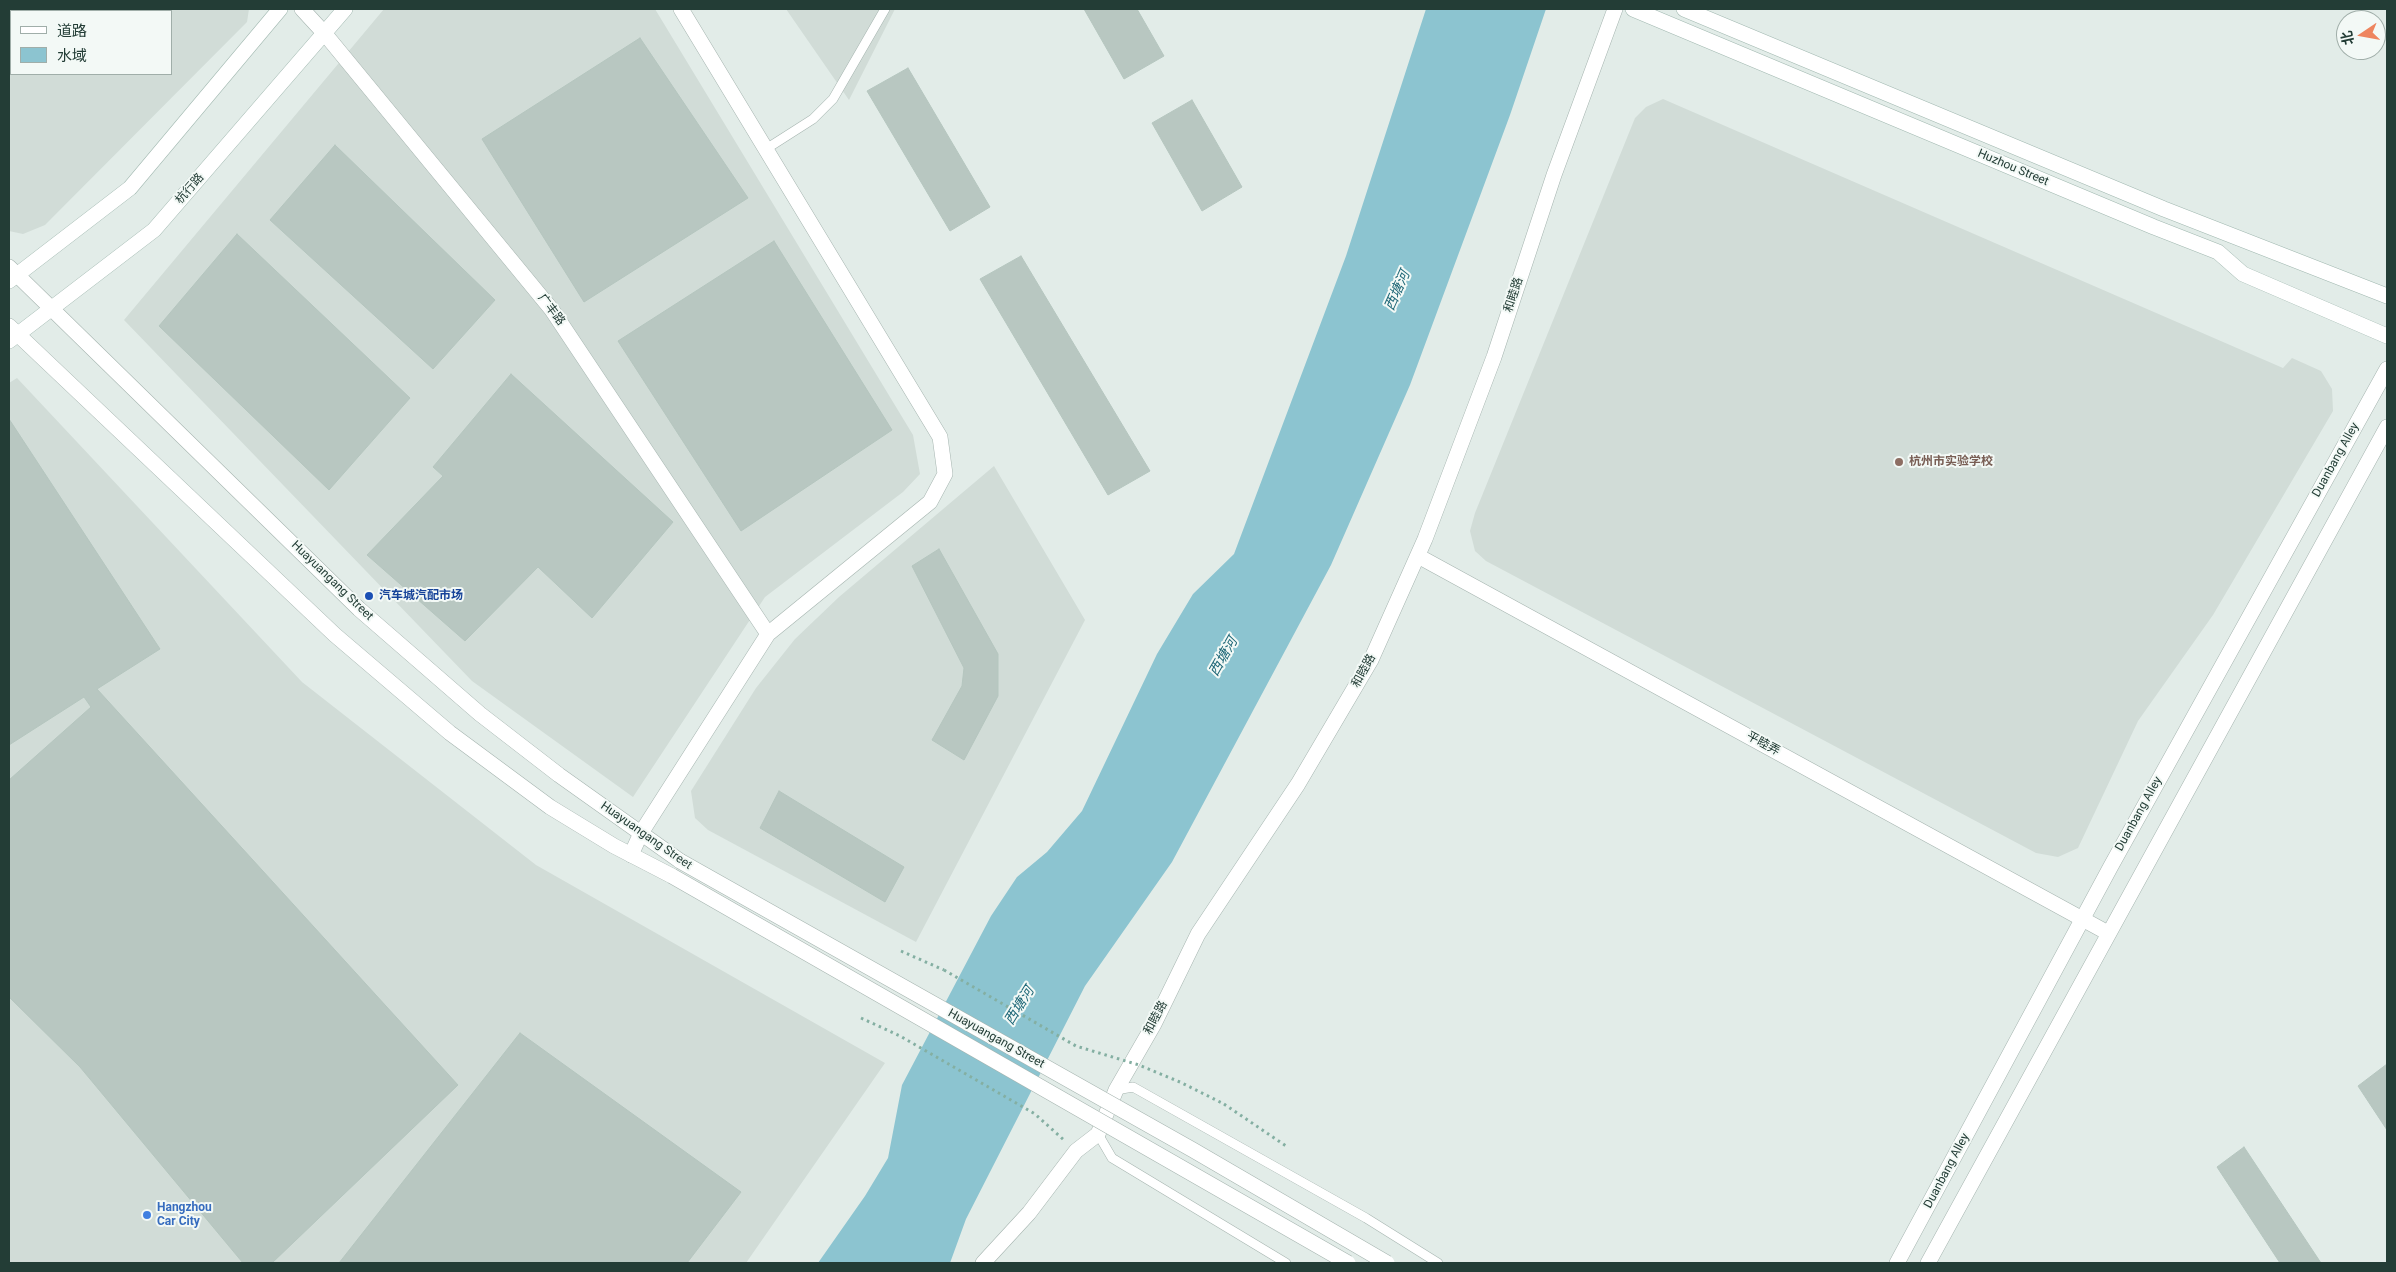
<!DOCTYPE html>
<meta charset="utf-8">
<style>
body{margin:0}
#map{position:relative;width:2396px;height:1272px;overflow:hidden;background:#e2ece8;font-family:Roboto,"Noto Sans SC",sans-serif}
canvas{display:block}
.frame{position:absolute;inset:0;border:10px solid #233d36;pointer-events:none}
.legend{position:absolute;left:10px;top:10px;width:162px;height:65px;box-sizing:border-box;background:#f3f9f6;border:1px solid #a0aea9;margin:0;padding:6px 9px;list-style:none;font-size:15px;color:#233d36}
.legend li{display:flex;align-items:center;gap:10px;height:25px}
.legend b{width:25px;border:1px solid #a0aea9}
.north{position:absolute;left:2336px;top:10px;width:50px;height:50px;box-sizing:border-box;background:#f3f9f6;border:1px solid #a0aea9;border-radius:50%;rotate:258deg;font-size:14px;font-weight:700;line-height:20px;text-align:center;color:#233d36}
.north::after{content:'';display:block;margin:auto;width:18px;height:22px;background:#ee855f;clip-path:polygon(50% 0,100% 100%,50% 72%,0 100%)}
</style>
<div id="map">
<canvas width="2396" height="1272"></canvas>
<div class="frame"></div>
<ul class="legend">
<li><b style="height:6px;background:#fff"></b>道路</li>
<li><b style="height:14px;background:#8cc4d0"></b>水域</li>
</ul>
<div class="north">北</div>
</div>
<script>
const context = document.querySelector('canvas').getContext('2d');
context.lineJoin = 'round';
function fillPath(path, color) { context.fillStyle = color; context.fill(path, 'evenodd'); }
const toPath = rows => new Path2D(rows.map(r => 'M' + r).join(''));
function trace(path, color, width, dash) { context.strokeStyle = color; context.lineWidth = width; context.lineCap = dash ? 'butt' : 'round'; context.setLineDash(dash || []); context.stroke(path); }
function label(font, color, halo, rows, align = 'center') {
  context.font = font + ' Roboto,"Noto Sans SC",sans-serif'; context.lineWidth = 4; context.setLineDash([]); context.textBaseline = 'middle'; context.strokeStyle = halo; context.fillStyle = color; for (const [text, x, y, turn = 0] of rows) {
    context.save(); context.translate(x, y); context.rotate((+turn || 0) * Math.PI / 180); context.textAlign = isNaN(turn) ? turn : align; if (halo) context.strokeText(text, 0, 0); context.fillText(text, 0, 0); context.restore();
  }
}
fillPath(toPath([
 [9,9,249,9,247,22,45,225,23,234,9,231],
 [171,11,171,74,11,74,11,11],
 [384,9,655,9,913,435,920,474,903,492,765,597,633,797,472,681,124,320],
 [786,9,895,9,849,100],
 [1663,99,2283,368,2292,358,2321,371,2332,389,2333,411,2213,615,2138,721,2078,848,2058,857,2036,853,1486,561,1475,551,1470,531,1475,513,1635,118,1646,107],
 [17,378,302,682,536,865,885,1063,746,1263,9,1263,9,383],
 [994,466,1085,620,916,942,708,830,695,818,691,791,756,688,795,639,839,597]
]), '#d1dcd7');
fillPath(toPath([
 [1426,9,1546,9,1510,115,1410,385,1331,565,1172,862,1085,986,966,1219,950,1263,818,1263,865,1196,888,1158,902,1085,991,916,1017,877,1047,852,1082,811,1157,654,1193,594,1234,554,1346,256]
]), '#8cc4d0');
const building = toPath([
 [1084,9,1137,9,1164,56,1124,79,1084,9],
 [640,38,748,198,584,302,482,139,640,38],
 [908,68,990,207,950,231,867,91,908,68],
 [1192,100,1242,187,1202,211,1152,123,1192,100],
 [335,145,495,300,433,369,270,220,335,145],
 [237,234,410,398,329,490,159,326,237,234],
 [774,241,892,430,741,531,618,341,774,241],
 [1021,256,1150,471,1108,495,980,279,1021,256],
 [511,374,673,522,592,618,538,567,465,641,367,555,443,476,433,467,511,374],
 [9,419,160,649,97,689,458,1085,272,1263,243,1263,80,1067,9,997,9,780,91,707,84,697,9,745,9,419],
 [939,549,998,654,998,696,964,760,932,740,962,686,964,668,912,566,939,549],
 [779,791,904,867,885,902,760,828,779,791],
 [520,1033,741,1192,687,1263,339,1263,520,1033],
 [2387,1064,2387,1130,2358,1086,2387,1064],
 [2244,1147,2321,1263,2280,1263,2217,1167,2244,1147]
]);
fillPath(building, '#b8c7c1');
trace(building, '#b5c6bf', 1);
const service = toPath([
 [766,149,813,119,833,99,885,9],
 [1116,1090,1133,1087,1366,1218,1438,1263],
 [1098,1134,1112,1158,1286,1263]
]);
const minor = toPath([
 [302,9,325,34,552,310,768,634],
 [1418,556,2108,933],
 [631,855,641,833,768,634,930,502,945,474,940,437,681,9],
 [983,1263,1029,1213,1076,1151,1098,1134,1116,1090,1154,1024,1198,934,1298,784,1371,660,1425,539,1494,357,1554,175,1615,9]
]);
const tertiary = toPath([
 [9,267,359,609,480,714,559,775,680,861],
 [9,326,335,635,450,733,550,807,614,846,672,876],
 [1897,1263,2111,866,2387,369],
 [1928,1263,2387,427]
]);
const secondary = toPath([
 [1633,9,2154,227,2218,252,2243,274,2387,336],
 [1684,9,2164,209,2387,296],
 [9,281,130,188,280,9],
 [9,341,154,230,345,9]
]);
trace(service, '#a5b4af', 10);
trace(minor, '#a5b4af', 16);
trace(tertiary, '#a5b4af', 16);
trace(secondary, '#a1b8b0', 16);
trace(toPath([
 [901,951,944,970],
 [861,1018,900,1036,1035,1114,1065,1141],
 [1224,1104,1286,1146]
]), '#84afa2', 3, [2.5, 4]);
trace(service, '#fff', 9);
trace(minor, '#fff', 15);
trace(tertiary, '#fff', 15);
trace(secondary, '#fff', 15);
const tertiaryBridge = toPath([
 [680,861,1193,1150,1387,1263],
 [672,876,1348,1263]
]);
trace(tertiaryBridge, '#a5b4af', 16, []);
trace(toPath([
 [944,970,1076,1046,1139,1065,1180,1082,1224,1104]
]), '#84afa2', 3, [2.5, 4]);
trace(tertiaryBridge, '#fff', 15);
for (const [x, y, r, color] of [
 [1899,462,5,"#8d6e63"],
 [369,596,5,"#1a4fb4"],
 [147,1215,5,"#3f7fe0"]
]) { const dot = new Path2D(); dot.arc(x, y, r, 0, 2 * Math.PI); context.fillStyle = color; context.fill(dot); trace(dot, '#f3f9f6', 2); }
label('12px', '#233d36', '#f3f9f6', [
 ["Huzhou Street",2013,168,23],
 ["杭行路",190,189,-49],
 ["和睦路",1514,295,-72],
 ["广丰路",551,310,53],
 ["Duanbang Alley",2336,460,-61],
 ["Huayuangang Street",332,581,44],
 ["和睦路",1364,671,-61],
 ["平睦弄",1763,744,29],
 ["Duanbang Alley",2139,814,-61],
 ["Huayuangang Street",646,836,35],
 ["和睦路",1156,1018,-62],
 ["Huayuangang Street",996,1039,29],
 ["Duanbang Alley",1947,1171,-62]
]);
label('bold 12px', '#785e54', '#f3f9f6', [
 ["杭州市实验学校",1909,462]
], 'left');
label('bold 12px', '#164399', '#f3f9f6', [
 ["汽车城汽配市场",379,596]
], 'left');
label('bold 12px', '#366cbe', '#f3f9f6', [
 ["Hangzhou",157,1208],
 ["Car City",157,1222]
], 'left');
label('italic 14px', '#1e6777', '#f3f9f6', [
 ["西塘河",1398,291,-66],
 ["西塘河",1224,657,-60],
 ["西塘河",1020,1006,-58]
]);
</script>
